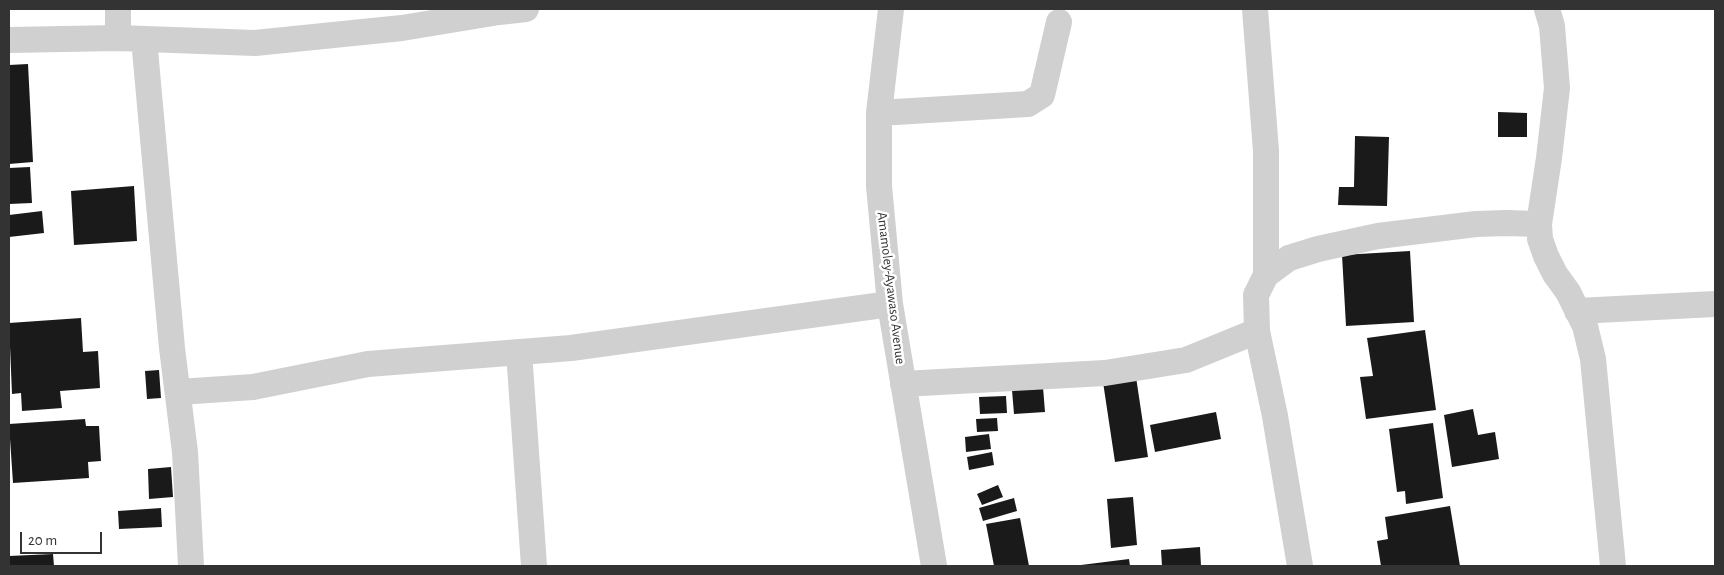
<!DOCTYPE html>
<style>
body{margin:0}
#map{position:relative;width:1724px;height:575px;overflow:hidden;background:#fff;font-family:"Alegreya Sans",sans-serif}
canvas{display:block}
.frame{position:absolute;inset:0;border:10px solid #333;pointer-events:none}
.scale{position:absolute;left:20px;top:532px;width:82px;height:22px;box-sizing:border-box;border:2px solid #333;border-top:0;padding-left:6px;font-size:15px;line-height:18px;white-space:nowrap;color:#333;-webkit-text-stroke:4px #fff;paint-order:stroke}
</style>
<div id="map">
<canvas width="1724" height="575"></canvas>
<div class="frame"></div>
<div class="scale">20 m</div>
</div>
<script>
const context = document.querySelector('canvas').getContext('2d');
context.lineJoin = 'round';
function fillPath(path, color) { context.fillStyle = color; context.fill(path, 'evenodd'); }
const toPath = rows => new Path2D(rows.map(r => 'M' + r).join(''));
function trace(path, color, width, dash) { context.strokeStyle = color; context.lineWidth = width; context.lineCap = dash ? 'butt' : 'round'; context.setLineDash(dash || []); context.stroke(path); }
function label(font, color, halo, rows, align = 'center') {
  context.font = font + ' "Alegreya Sans",sans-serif'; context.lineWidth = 5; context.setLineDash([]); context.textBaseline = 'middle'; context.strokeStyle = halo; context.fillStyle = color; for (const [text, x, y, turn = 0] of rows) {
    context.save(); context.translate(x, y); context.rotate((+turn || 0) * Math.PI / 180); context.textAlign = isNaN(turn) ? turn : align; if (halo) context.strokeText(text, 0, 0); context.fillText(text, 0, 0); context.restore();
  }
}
fillPath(toPath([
 [28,64,33,162,9,164,9,65],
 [1498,112,1527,113,1527,137,1498,137],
 [1355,136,1389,137,1387,206,1338,205,1339,187,1354,187],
 [30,167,32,203,9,204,9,168],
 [134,186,137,241,74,245,71,191],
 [42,211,44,233,9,237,9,215],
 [1410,251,1414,322,1346,326,1342,255],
 [81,318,83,352,98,351,100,388,60,391,62,408,22,411,21,393,12,394,9,323],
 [1425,330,1436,410,1366,419,1360,377,1373,376,1367,338],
 [159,370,161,398,147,399,145,371],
 [1136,377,1148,457,1115,462,1103,382],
 [1043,387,1045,412,1014,414,1012,390],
 [1006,396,1007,413,980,414,979,397],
 [1473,409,1478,435,1495,432,1499,459,1452,467,1444,415],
 [1216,412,1221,439,1155,452,1150,425],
 [997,418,998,431,977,432,976,419],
 [85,419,86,426,99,426,101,461,88,462,89,478,13,483,9,424],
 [1433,423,1443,498,1406,504,1405,491,1397,492,1389,429],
 [989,434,991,449,966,452,965,437],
 [992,452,994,465,969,470,967,457],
 [171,467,173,497,149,499,148,469],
 [998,485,1003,497,982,505,977,494],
 [1133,497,1137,545,1111,548,1107,499],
 [1014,498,1017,511,983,521,979,508],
 [1450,506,1460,566,1381,566,1377,541,1388,539,1385,517],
 [161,508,162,527,119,529,118,511],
 [1020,518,1029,566,994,566,986,524],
 [1200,547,1201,566,1162,566,1161,550],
 [53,554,54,566,9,566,9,556],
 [1129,559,1130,566,1081,566,1081,565]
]), '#1a1a1a');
trace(toPath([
 [118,9,118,38],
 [891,9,879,113,879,186,890,304,934,566],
 [1255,9,1266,151,1266,275],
 [1547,9,1552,26,1557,88,1549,158,1539,224,1540,239,1546,256,1555,274,1568,292,1585,326,1593,359,1613,566],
 [144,39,172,348,185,452,191,566],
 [9,40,118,38,255,43,402,28,499,12,526,9],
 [879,113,1028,104,1042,95,1059,22],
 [1577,311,1715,304],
 [1257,331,1275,416,1300,566],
 [519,352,534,566],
 [903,384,1105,373,1186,360,1257,331,1256,295,1266,275,1289,258,1318,249,1378,236,1476,224,1506,223,1539,224],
 [179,392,253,387,368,364,571,348,890,304]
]), '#d0d0d0', 26);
label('14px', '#333', '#fff', [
 ["Amamoley-Ayawaso Avenue",891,288,83]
]);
</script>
